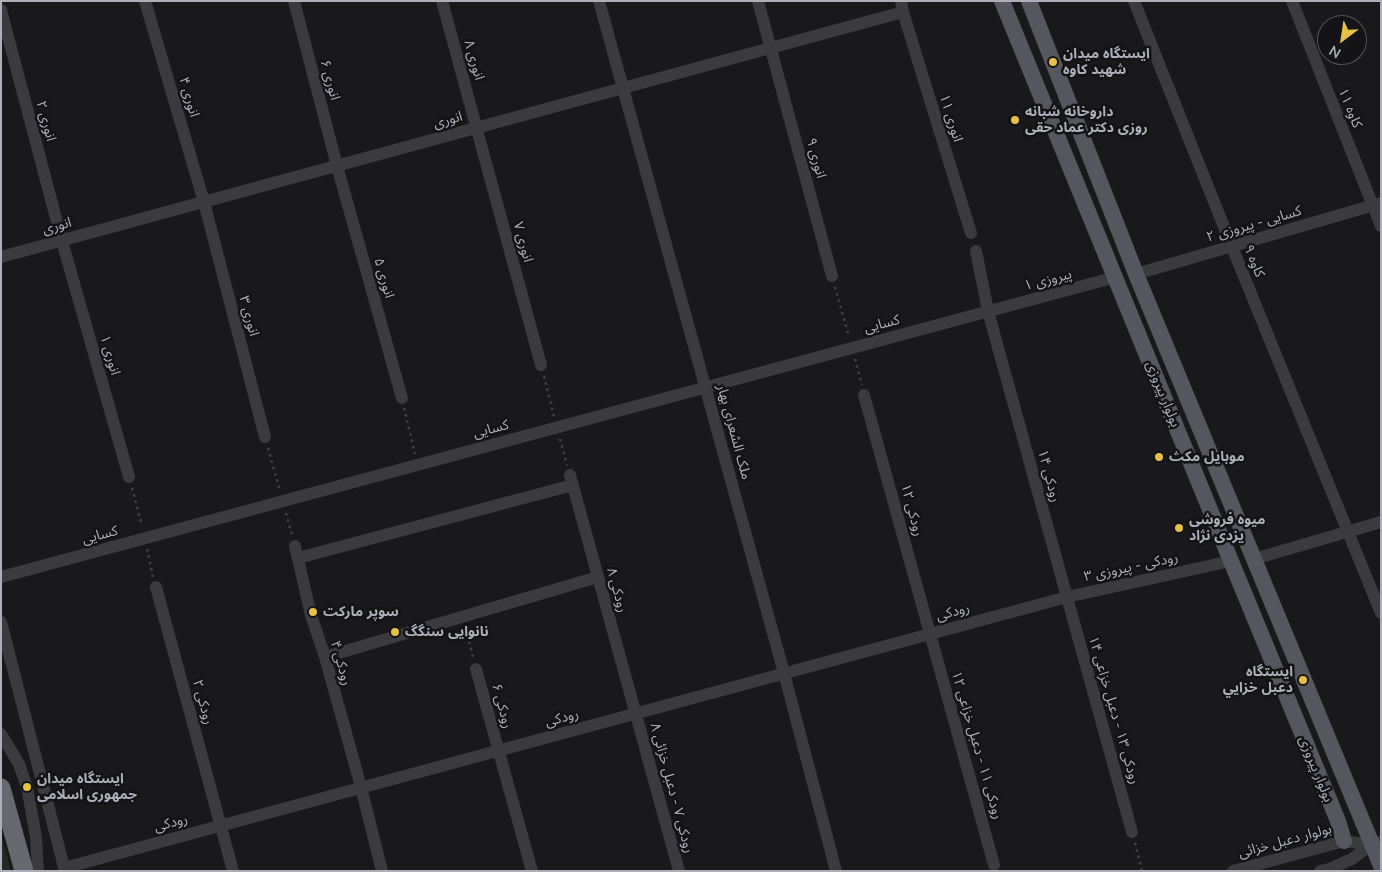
<!DOCTYPE html>
<meta charset="utf-8">
<style>
body{margin:0}
#map{position:relative;width:1382px;height:872px;overflow:hidden;background:#19181a;font-family:Mulish,sans-serif}
canvas{display:block}
.frame{position:absolute;inset:0;border:2px solid #acaeb9;pointer-events:none}
.north{position:absolute;left:1317px;top:15px;width:50px;height:50px;box-sizing:border-box;background:#141315;border:1px solid #515157;border-radius:50%;rotate:211deg;font-size:14px;font-weight:700;line-height:20px;text-align:center;color:#acaeb9}
.north::after{content:'';display:block;margin:auto;width:18px;height:22px;background:#e7c144;clip-path:polygon(50% 0,100% 100%,50% 72%,0 100%)}
</style>
<div id="map">
<canvas width="1382" height="872"></canvas>
<div class="frame"></div>
<div class="north">N</div>
</div>
<script>
const context = document.querySelector('canvas').getContext('2d');
context.lineJoin = 'round';
function fillPath(path, color) { context.fillStyle = color; context.fill(path, 'evenodd'); }
const toPath = rows => new Path2D(rows.map(r => 'M' + r).join(''));
function trace(path, color, width, dash) { context.strokeStyle = color; context.lineWidth = width; context.lineCap = dash ? 'butt' : 'round'; context.setLineDash(dash || []); context.stroke(path); }
function label(font, color, halo, rows, align = 'center') {
  context.font = font + ' Mulish,"Noto Sans Arabic",sans-serif'; context.lineWidth = 5; context.setLineDash([]); context.textBaseline = 'middle'; context.strokeStyle = halo; context.fillStyle = color; for (const [text, x, y, turn = 0] of rows) {
    context.save(); context.translate(x, y); context.rotate((+turn || 0) * Math.PI / 180); context.textAlign = isNaN(turn) ? turn : align; if (halo) context.strokeText(text, 0, 0); context.fillText(text, 0, 0); context.restore();
  }
}
fillPath(toPath([
 [1,834,11,871,1,871]
]), '#232a24');
trace(toPath([
 [835,287,849,337],
 [855,359,862,385],
 [544,376,554,417],
 [404,408,415,454],
 [560,439,567,465],
 [268,448,280,491],
 [132,488,142,526],
 [286,513,292,535],
 [147,549,153,577],
 [466,629,473,657],
 [1135,843,1142,871]
]), '#404146', 2.5, [2.5, 4]);
trace(toPath([
 [145,1,204,202,265,437],
 [294,1,337,166,402,398],
 [442,1,541,365],
 [599,1,784,673,836,871],
 [758,1,832,276],
 [901,1,903,12,971,233],
 [1134,1,1232,247,1381,613],
 [1292,1,1381,226],
 [1,10,62,241,129,477],
 [976,251,988,311,997,344,1132,832],
 [1,257,903,12],
 [1136,274,1381,203],
 [864,395,994,865],
 [570,475,679,871],
 [295,546,311,615,325,657,361,787,382,871],
 [298,558,573,485],
 [1254,559,1381,522],
 [1,577,1116,277],
 [156,587,233,871],
 [1,622,65,871],
 [325,657,598,577],
 [476,669,532,871],
 [1,734,19,764,27,787,36,837,38,871],
 [64,868,1067,597,1231,561],
 [1233,871,1344,841,1371,845],
 [1320,871,1329,869,1352,859,1371,845,1381,842]
]), '#3a3a3f', 12);
trace(toPath([
 [1002,1,1231,561,1338,821,1344,841],
 [1029,1,1136,274,1381,866]
]), '#56575e', 16);
trace(toPath([
 [1,788,24,871]
]), '#666870', 19);
for (const [x, y, r, color] of [
 [1053,62,5,"#e7c144"],
 [1015,120,5,"#e7c144"],
 [1159,457,5,"#e7c144"],
 [1179,528,5,"#e7c144"],
 [313,612,5,"#e7c144"],
 [395,632,5,"#e7c144"],
 [1303,680,5,"#e7c144"],
 [27,787,5,"#e7c144"]
]) { const dot = new Path2D(); dot.arc(x, y, r, 0, 2 * Math.PI); context.fillStyle = color; context.fill(dot); trace(dot, '#141315', 2); }
label('bold 14px', '#acaeb9', '#141315', [
 ["ایستگاه میدان",1063,54],
 ["شهید کاوه",1063,70],
 ["داروخانه شبانه",1025,112],
 ["روزی دکتر عماد حقی",1025,128],
 ["موبایل مکث",1169,457],
 ["میوه فروشی",1189,520],
 ["یزدی نژاد",1189,536],
 ["سوپر مارکت",323,612],
 ["نانوایی سنگگ",405,632],
 ["ايستگاه",1293,672,"right"],
 ["دعبل خزايي",1293,688,"right"],
 ["ایستگاه میدان",37,779],
 ["جمهوری اسلامی",37,795]
], 'left');
label('14px', '#acaeb9', '#141315', [
 ["انوری ۸",474,60,74],
 ["انوری ۶",330,80,75],
 ["انوری ۴",189,97,74],
 ["کاوه ۱۱",1350,108,68],
 ["انوری ۱۱",951,118,73],
 ["انوری",448,120,-15],
 ["انوری ۲",46,121,75],
 ["انوری ۹",816,158,75],
 ["کسایی - پیروزی ۲",1254,224,-16],
 ["انوری",57,226,-15],
 ["انوری ۷",523,242,75],
 ["کاوه ۹",1254,261,68],
 ["انوری ۵",384,278,74],
 ["پیروزی ۱",1048,280,-15],
 ["انوری ۳",249,316,75],
 ["کسایی",882,324,-15],
 ["انوری ۱",110,355,74],
 ["بولوار پیروزی",1163,394,68],
 ["کسایی",491,429,-15],
 ["ملک الشعرای بهار",734,432,75],
 ["رودکی ۱۴",1049,476,75],
 ["رودکی ۱۲",912,510,75],
 ["کسایی",100,535,-15],
 ["رودکی - پیروزی ۳",1131,567,-12],
 ["رودکی ۸",617,590,75],
 ["رودکی",953,612,-15],
 ["رودکی ۴",341,663,74],
 ["رودکی ۲",203,702,75],
 ["رودکی ۶",502,706,75],
 ["رودکی ۱۳ - دعبل خزاعی ۱۴",1114,710,74],
 ["رودکی",562,718,-15],
 ["رودکی ۱۱ - دعبل خزاعی ۱۲",977,745,74],
 ["بولوار پیروزی",1316,769,68],
 ["رودکی ۷ - دعبل خزائی ۸",672,788,75],
 ["رودکی",171,823,-15],
 ["بولوار دعبل خزائی",1285,841,-15]
]);
</script>
